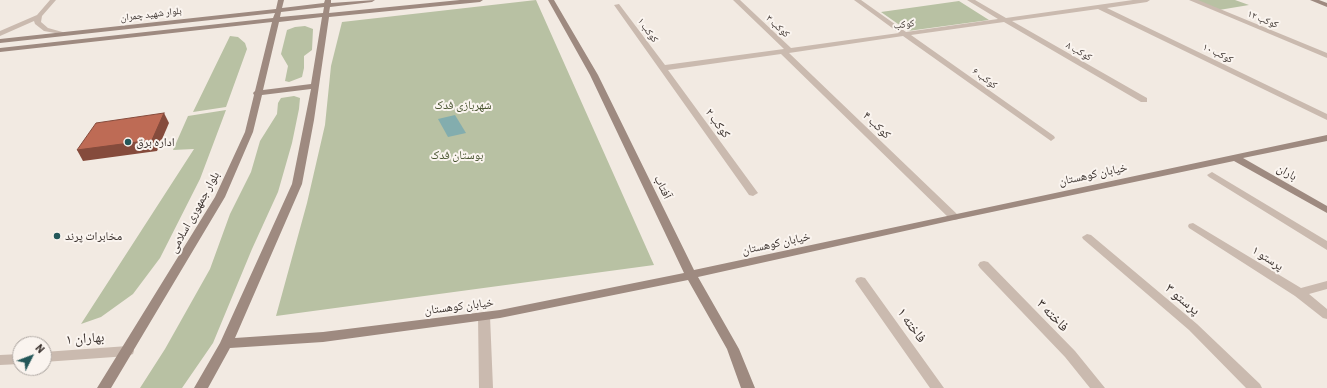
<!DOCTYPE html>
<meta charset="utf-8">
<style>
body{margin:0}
#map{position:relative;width:1327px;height:388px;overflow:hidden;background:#f2eae2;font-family:Barlow,sans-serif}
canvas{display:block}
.north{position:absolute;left:12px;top:336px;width:40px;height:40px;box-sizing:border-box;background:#faf4ef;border:1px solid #ada6a1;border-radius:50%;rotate:48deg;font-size:11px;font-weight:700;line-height:16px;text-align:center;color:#39302c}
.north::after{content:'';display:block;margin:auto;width:14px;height:18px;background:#245759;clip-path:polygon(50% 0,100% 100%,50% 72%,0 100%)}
</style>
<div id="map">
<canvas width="1327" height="388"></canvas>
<div class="north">N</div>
</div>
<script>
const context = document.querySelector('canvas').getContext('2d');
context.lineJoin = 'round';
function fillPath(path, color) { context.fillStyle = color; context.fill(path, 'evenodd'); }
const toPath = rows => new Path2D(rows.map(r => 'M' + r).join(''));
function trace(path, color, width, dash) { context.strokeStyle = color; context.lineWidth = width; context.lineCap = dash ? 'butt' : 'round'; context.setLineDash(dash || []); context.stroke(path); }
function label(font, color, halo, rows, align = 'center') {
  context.font = font + ' Barlow,"Noto Naskh Arabic",sans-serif'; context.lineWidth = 4; context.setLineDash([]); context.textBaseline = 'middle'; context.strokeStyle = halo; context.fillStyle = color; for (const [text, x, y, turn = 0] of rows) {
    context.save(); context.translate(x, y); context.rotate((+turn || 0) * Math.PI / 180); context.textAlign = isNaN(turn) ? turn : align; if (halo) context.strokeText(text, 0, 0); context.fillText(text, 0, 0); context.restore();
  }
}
fillPath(toPath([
 [536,0,654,265,276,316,307,203,325,125,331,66,342,22],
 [1196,0,1235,0,1249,5,1219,10],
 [959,1,989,20,908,31,881,12],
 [305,26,313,29,312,50,304,56,304,68,302,77,289,82,285,81,288,66,281,54,287,30,295,27],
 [230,36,238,37,245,43,247,49,226,107,193,112],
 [294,96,300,98,299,109,292,143,278,192,252,249,213,343,182,388,140,388,165,349,210,269,230,214,251,172,260,141,277,114,278,103,281,98],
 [226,110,200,179,160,258,133,294,101,317,81,324,194,149,173,150,188,116]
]), '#b8c1a3');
fillPath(toPath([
 [455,115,466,133,448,137,438,119]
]), '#83adae');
fillPath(toPath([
 [50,0,56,0,42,16,41,22,48,28,66,33,66,35,44,31,35,24,34,21,0,36,0,31,37,15,50,0],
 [733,0,740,0,791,48,899,33,854,0,861,0,906,32,998,19,967,0,975,0,1006,18,1133,0,1150,0,1147,2,1107,8,1327,114,1327,120,1098,9,1012,21,1147,98,1147,102,1141,102,1004,22,911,35,1054,136,1055,138,1051,141,903,36,789,53,958,215,959,217,958,219,954,220,950,219,781,54,668,70,758,193,753,196,749,195,614,5,619,4,665,65,784,49,733,0],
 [1189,0,1198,0,1327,53,1327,58,1189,0],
 [1212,172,1327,241,1327,250,1209,177,1207,175,1212,172],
 [1193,223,1301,288,1327,281,1327,289,1309,294,1327,309,1327,319,1323,318,1295,296,1189,228,1188,226,1189,224,1193,223],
 [1087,234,1091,235,1197,324,1260,384,1262,388,1246,388,1189,330,1083,239,1082,237,1087,234],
 [984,261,988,262,1075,351,1105,388,1090,388,1065,357,980,268,978,265,980,262,984,261],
 [861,277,865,278,944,388,930,388,857,284,855,281,857,278,861,277],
 [484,312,488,313,490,316,493,388,479,388,478,316,480,313,484,312],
 [128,346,133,348,134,351,133,354,128,356,44,362,44,352,128,346],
 [20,354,20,364,0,365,0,355,20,354]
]), '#cabaaf');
fillPath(toPath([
 [278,0,284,0,282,8,324,3,325,0,331,0,331,3,375,0,372,2,330,7,329,13,460,0,483,0,480,2,329,17,314,120,302,184,235,338,323,332,500,310,684,273,590,75,548,0,554,0,598,75,694,270,1327,135,1327,141,1243,158,1327,206,1327,213,1234,161,954,220,698,277,739,349,755,388,741,388,727,349,688,280,500,318,323,342,230,348,208,388,194,388,220,343,292,184,311,89,262,95,253,132,225,197,111,388,97,388,215,197,245,132,254,95,253,93,255,91,272,22,0,52,0,48,273,18,275,13,0,43,0,39,276,9,278,0],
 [324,7,323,13,280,17,281,12,324,7],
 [322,17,311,84,263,90,279,22,322,17],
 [1310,0,1319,0,1327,3,1327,7,1310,0]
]), '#9e8a80');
fillPath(toPath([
 [164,113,169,123,157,151,83,161,77,150]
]), '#854b3c');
const building = toPath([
 [164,113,152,140,77,150,96,123,164,113]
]);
fillPath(building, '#be6b55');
trace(building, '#854b3c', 1);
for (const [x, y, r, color] of [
 [128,142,4,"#245759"],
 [57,236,4,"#245759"]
]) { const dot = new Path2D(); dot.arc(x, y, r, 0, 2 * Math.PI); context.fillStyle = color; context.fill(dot); trace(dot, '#faf4ef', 1.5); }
label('10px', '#39302c', '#faf4ef', [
 ["بلوار شهید چمران",151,14,-7],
 ["کوکب ۱۲",1263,19,22],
 ["کوکب",904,24,-8],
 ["کوکب ۳",778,26,43],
 ["کوکب ۱",648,30,54],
 ["کوکب ۸",1079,51,30],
 ["کوکب ۱۰",1218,53,26],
 ["کوکب ۶",985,78,36]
]);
label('12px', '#4a5632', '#faf4ef', [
 ["شهربازی فدک",463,105],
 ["بوستان فدک",457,155]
]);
label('12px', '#39302c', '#faf4ef', [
 ["کوکب ۲",718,123,54],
 ["کوکب ۴",877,125,44],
 ["باران",1287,172,29],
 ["خیابان کوهستان",1093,174,-12],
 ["آفتاب",663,187,64],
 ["بلوار جمهوری اسلامی",194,212,-61],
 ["خیابان کوهستان",776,243,-12],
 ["پرستو ۱",1268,258,33],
 ["خیابان کوهستان",459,306,-7]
]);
label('12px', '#39302c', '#faf4ef', [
 ["اداره برق",136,142],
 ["مخابرات پرند",65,236]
], 'left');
label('14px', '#39302c', '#faf4ef', [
 ["پرستو ۳",1183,299,40],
 ["فاخته ۳",1053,315,46],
 ["فاخته ۱",912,325,54],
 ["بهاران ۱",85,338,-4]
]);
</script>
